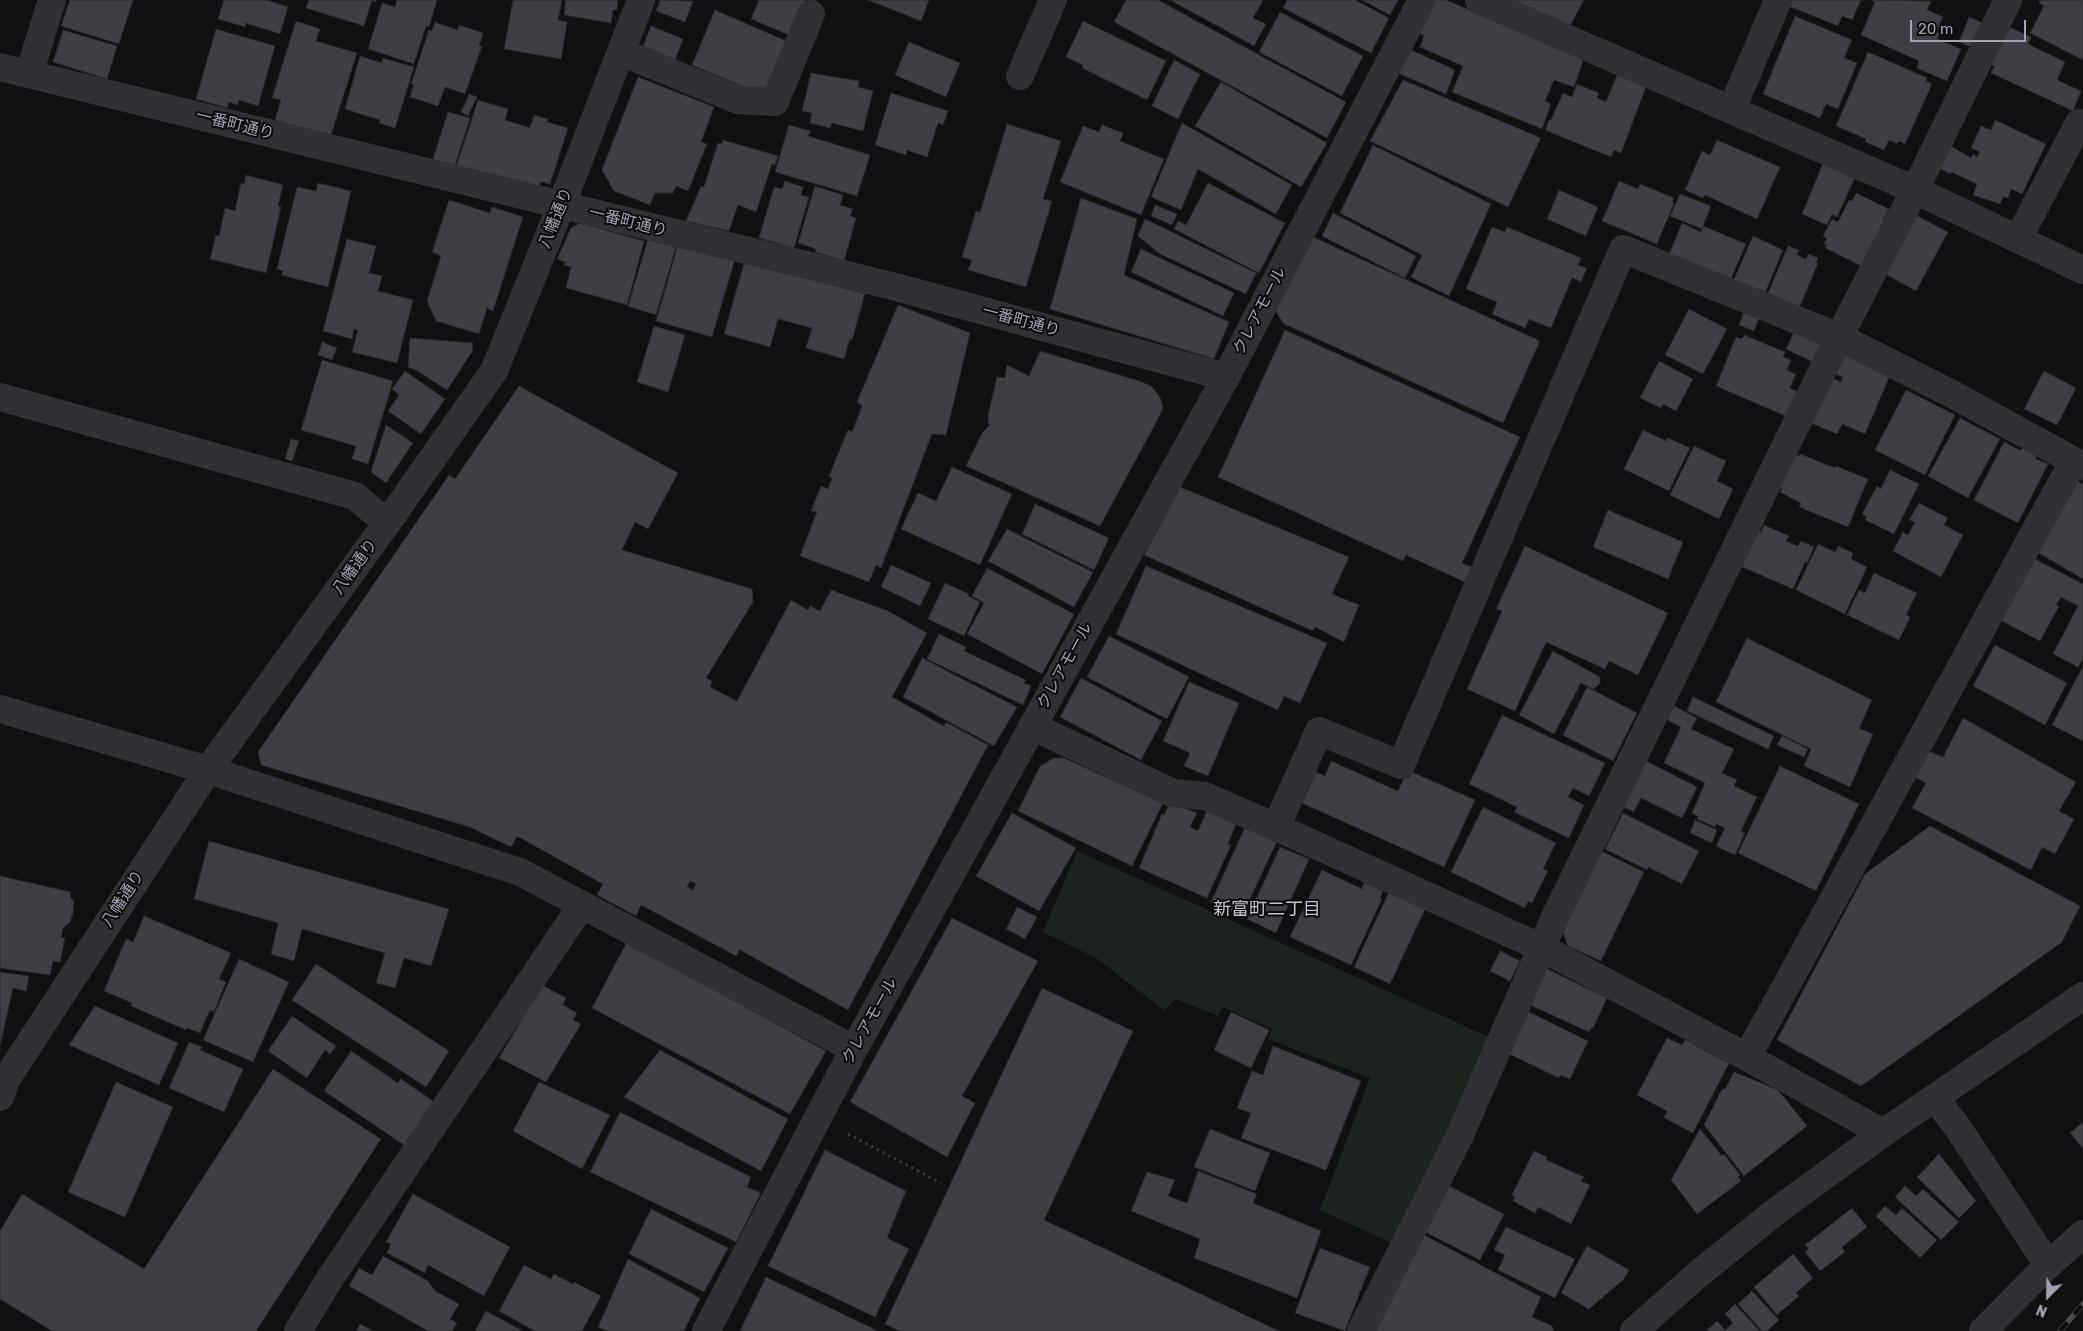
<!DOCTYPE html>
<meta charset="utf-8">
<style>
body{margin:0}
#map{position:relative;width:2083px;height:1331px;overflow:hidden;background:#100f11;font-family:Rubik,sans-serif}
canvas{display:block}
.north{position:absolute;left:2023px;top:1271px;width:50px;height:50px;-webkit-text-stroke:4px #0b0a0c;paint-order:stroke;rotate:203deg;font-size:14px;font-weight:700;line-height:20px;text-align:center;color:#a1a3b1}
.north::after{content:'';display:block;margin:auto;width:18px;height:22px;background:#a1a3b1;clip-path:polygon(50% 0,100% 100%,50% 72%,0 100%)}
.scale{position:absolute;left:1910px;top:20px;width:116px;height:22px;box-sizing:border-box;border:2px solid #a1a3b1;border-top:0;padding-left:6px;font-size:15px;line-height:18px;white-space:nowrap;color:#a1a3b1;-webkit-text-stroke:4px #0b0a0c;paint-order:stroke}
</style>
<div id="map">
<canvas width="2083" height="1331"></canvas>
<div class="north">N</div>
<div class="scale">20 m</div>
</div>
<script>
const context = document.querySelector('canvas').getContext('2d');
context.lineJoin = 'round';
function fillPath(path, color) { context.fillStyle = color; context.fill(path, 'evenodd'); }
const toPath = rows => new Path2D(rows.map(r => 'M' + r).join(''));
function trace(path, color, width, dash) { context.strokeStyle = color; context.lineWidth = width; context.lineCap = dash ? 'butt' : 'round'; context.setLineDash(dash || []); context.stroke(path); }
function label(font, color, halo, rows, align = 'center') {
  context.font = font + ' Rubik,"Noto Sans JP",sans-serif'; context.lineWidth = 4; context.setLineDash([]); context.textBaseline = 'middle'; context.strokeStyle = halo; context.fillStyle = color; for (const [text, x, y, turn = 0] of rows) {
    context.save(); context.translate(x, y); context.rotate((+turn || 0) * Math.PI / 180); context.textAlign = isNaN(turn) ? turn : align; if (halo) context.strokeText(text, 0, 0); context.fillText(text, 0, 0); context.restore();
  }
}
fillPath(toPath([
 [1077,851,1489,1037,1442,1142,1391,1243,1320,1210,1370,1078,1268,1039,1272,1029,1223,1007,1218,1016,1176,999,1164,1010,1096,958,1043,932]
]), '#1c231e');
const building = toPath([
 [70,0,133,0,119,44,61,26,70,0],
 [224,0,267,0,288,7,280,34,246,23,245,27,218,19,224,0],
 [309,0,376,0,375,2,372,0,364,26,306,8,309,0],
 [397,0,437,0,429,27,426,26,414,64,368,49,382,3,395,7,397,0],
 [513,0,562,0,558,20,567,22,561,59,504,49,513,0],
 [566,0,618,0,617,10,613,10,611,23,564,15,566,0],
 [660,0,693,1,685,22,656,11,660,0],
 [759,0,806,0,792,36,751,19,759,0],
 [868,0,929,0,921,21,868,0],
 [1126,0,1158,0,1346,102,1327,138,1114,22,1126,0],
 [1170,0,1263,0,1253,18,1266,24,1254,46,1170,0],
 [1287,0,1355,0,1389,18,1371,53,1283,8,1287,0],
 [1362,0,1398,0,1390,15,1362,0],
 [1434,0,1446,0,1584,58,1574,87,1554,80,1545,101,1551,104,1542,129,1452,92,1463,66,1420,47,1424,36,1418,32,1434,0],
 [1512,0,1584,0,1569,28,1512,0],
 [1789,0,1861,0,1852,20,1842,16,1838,26,1786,5,1789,0],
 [1871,0,1931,1,1927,10,1943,17,1936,32,1940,33,1937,39,1961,49,1947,81,1917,68,1919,61,1861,35,1875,2,1871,0],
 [2040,0,2083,0,2083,60,2030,33,2044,6,2039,3,2040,0],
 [715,10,791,43,767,97,692,65,715,10],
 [1280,12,1363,56,1342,96,1259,52,1280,12],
 [1795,16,1852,40,1844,58,1857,63,1838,109,1826,104,1820,118,1763,94,1795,16],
 [1969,17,1988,25,1978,50,1959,42,1969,17],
 [296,21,320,29,316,41,357,53,330,138,275,120,281,100,272,98,296,21],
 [1083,21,1166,61,1147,100,1082,68,1083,65,1066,57,1083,21],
 [435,22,457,30,459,25,483,33,479,46,482,46,465,94,445,87,438,106,410,97,414,85,411,84,429,30,432,31,435,22],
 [651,26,683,39,675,60,643,46,651,26],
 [2007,26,2031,37,2028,44,2065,62,2057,80,2081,91,2073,111,1991,73,1994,66,1990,64,2007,26],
 [216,29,275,46,258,106,239,100,238,105,229,102,227,108,196,99,216,29],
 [63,30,117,46,107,79,53,62,63,30],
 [909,42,960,63,946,97,895,75,909,42],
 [1409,49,1455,70,1446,94,1398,73,1409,49],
 [1868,52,1927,78,1926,81,1932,84,1905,144,1899,141,1897,144,1889,140,1884,150,1865,142,1866,139,1836,126,1868,52],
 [360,56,382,63,383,58,414,67,395,128,379,123,380,120,345,109,360,56],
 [1174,60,1200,74,1178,119,1152,106,1174,60],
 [811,73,859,81,858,87,873,91,863,131,832,123,830,128,810,123,812,113,802,111,811,73],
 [1618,73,1647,84,1621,153,1614,150,1611,157,1545,130,1549,120,1551,120,1563,93,1572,97,1577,84,1599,93,1597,98,1606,102,1618,73],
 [638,77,714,107,701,142,707,144,688,191,676,186,673,193,655,193,650,205,614,191,602,170,638,77],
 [1403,80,1541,138,1508,207,1370,141,1403,80],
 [1221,82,1327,143,1301,187,1195,126,1221,82],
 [891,93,948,111,943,125,938,123,927,157,907,150,906,155,875,145,891,93],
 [469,94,477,97,468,116,461,112,469,94],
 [478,100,508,109,505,120,530,128,534,115,548,119,547,122,568,128,550,184,541,182,538,191,455,170,478,100],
 [448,112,470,118,454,169,432,162,448,112],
 [1995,120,2046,144,2022,194,2011,189,2008,198,2003,197,2000,204,1973,195,1977,184,1951,172,1950,174,1939,168,1949,145,1971,158,1973,154,1977,157,1980,152,1971,148,1981,126,1991,130,1995,120],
 [1182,123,1292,185,1276,214,1198,169,1181,210,1151,197,1182,123],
 [1007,124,1061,141,1043,199,1052,201,1026,287,968,270,972,260,962,257,976,211,980,212,1007,124],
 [789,125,810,131,808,136,870,155,857,196,775,172,789,125],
 [1102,125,1123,133,1120,141,1164,159,1141,215,1060,182,1083,126,1099,132,1102,125],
 [723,140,778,156,775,165,772,164,756,212,738,205,729,231,686,221,701,186,704,187,718,143,722,144,723,140],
 [1717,140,1780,167,1757,219,1705,195,1703,198,1685,190,1702,151,1710,155,1717,140],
 [1373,145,1491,204,1449,296,1411,277,1422,255,1340,213,1373,145],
 [1824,161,1856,175,1837,217,1832,214,1827,225,1802,214,1824,161],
 [246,175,283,185,278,206,281,207,266,273,210,259,216,235,219,236,225,208,235,211,241,183,244,184,246,175],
 [785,181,803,187,801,195,809,197,794,248,759,238,774,187,782,189,785,181],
 [1619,181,1638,189,1640,184,1674,198,1672,202,1674,203,1657,244,1602,221,1619,181],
 [318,183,351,191,328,287,281,275,283,271,277,269,297,187,316,191,318,183],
 [1208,183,1285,223,1259,273,1174,229,1178,221,1186,225,1208,183],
 [815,186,843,195,840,205,853,209,850,216,856,218,844,261,815,252,816,249,798,243,815,186],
 [1559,190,1598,207,1586,236,1547,219,1559,190],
 [1856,193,1889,209,1883,220,1886,221,1863,267,1825,248,1827,245,1824,244,1827,238,1823,236,1832,219,1838,222,1849,200,1852,201,1856,193],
 [1680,194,1711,206,1702,229,1670,216,1680,194],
 [1081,198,1137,219,1124,275,1229,322,1214,359,1050,309,1081,198],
 [449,200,490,213,492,207,523,217,493,311,487,308,479,334,436,321,427,301,441,256,432,252,449,200],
 [1155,205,1177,214,1172,225,1151,216,1155,205],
 [1910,212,1948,232,1916,291,1878,270,1910,212],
 [1333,213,1416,256,1405,278,1322,236,1333,213],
 [1145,219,1256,273,1246,294,1160,254,1138,236,1145,219],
 [580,223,644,241,627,305,566,288,571,267,564,265,565,262,557,259,571,228,580,223],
 [1682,223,1701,232,1703,226,1746,244,1729,283,1668,257,1682,223],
 [1492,227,1505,232,1507,227,1581,258,1578,265,1587,268,1581,282,1572,278,1551,328,1529,319,1525,328,1492,314,1497,302,1466,289,1492,227],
 [1753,236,1783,250,1763,298,1732,284,1753,236],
 [1313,237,1540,341,1503,423,1284,324,1275,310,1313,237],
 [347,239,376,246,369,273,382,276,378,291,413,300,397,363,352,352,358,330,354,329,352,339,323,331,347,239],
 [648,239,676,247,656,315,628,306,648,239],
 [678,245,735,259,712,337,656,321,678,245],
 [1788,246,1799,250,1797,255,1806,259,1808,254,1818,258,1816,263,1818,263,1797,313,1765,300,1788,246],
 [1141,249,1234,293,1223,316,1131,272,1141,249],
 [745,260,865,294,852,340,850,339,844,359,806,348,812,328,778,319,770,347,724,334,745,260],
 [898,305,970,333,946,435,932,434,881,568,876,565,869,582,800,556,817,512,811,511,821,486,828,489,832,478,829,476,848,430,852,432,862,406,857,402,898,305],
 [1689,309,1727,329,1703,374,1665,355,1689,309],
 [1745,309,1760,315,1754,331,1739,325,1745,309],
 [654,326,685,335,668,392,637,382,654,326],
 [1285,330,1520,437,1462,563,1472,567,1465,582,1406,555,1403,561,1218,477,1285,330],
 [1795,330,1823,344,1815,363,1786,349,1795,330],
 [1744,335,1785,352,1783,357,1791,360,1787,370,1796,374,1790,388,1800,393,1790,418,1716,386,1736,337,1742,339,1744,335],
 [410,338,473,343,472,352,447,390,416,370,408,367,410,338],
 [322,342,337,348,332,360,318,355,322,342],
 [1040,351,1139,381,1151,386,1160,397,1163,408,1158,419,1100,526,966,466,982,433,989,426,988,415,997,377,1005,378,1007,365,1029,376,1040,351],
 [1844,353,1890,375,1865,434,1842,424,1837,434,1811,423,1830,377,1841,382,1843,377,1835,374,1844,353],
 [322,360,393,381,368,464,352,459,356,446,301,430,322,360],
 [1659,361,1693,379,1676,411,1663,404,1661,408,1640,398,1659,361],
 [405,371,445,399,421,434,388,411,399,395,392,389,405,371],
 [2044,371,2076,388,2057,425,2024,409,2044,371],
 [519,386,678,473,648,529,635,522,622,550,752,589,753,602,706,678,712,681,710,687,737,701,791,600,808,610,810,606,820,611,831,590,888,611,927,633,892,697,944,726,946,722,988,745,848,1010,740,950,736,956,641,905,636,916,597,895,603,884,517,836,511,847,470,827,261,765,258,752,449,475,455,479,519,386],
 [1906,390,1955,415,1925,475,1875,450,1906,390],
 [1960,418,2000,439,1968,498,1928,476,1960,418],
 [386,425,413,443,386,483,371,472,386,425],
 [1643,430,1666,441,1668,438,1690,448,1669,491,1624,469,1643,430],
 [291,439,299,441,292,461,285,459,291,439],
 [2004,442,2019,450,2025,448,2036,455,2036,459,2048,464,2018,523,1974,500,2004,442],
 [1694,446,1726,461,1717,481,1733,489,1719,519,1670,495,1694,446],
 [1793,454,1799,456,1800,454,1835,468,1836,466,1868,479,1848,527,1799,507,1801,503,1780,492,1782,489,1779,488,1793,454],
 [952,467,1012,494,980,565,901,529,918,493,936,501,952,467],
 [1890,470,1919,484,1894,534,1865,520,1867,517,1862,514,1877,486,1881,489,1890,470],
 [2075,480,2083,484,2083,579,2035,551,2075,480],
 [1180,487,1349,557,1332,594,1359,605,1344,642,1315,627,1313,631,1144,555,1180,487],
 [1919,503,1948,518,1944,525,1963,535,1941,577,1893,551,1903,532,1908,535,1915,522,1909,520,1919,503],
 [1035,504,1109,538,1094,570,1022,534,1035,504],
 [1608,510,1683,542,1668,579,1593,547,1608,510],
 [1764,525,1789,536,1786,541,1798,546,1801,541,1814,547,1807,563,1805,562,1793,589,1740,566,1756,530,1761,532,1764,525],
 [1007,529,1093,572,1074,607,988,561,1007,529],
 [1818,544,1835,552,1838,546,1853,553,1851,559,1867,567,1845,614,1796,590,1818,544],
 [1525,546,1668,613,1638,675,1609,661,1605,669,1546,642,1515,711,1467,689,1502,611,1496,609,1525,546],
 [2031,557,2083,584,2083,659,2078,667,2053,654,2078,606,2061,597,2056,605,2059,606,2040,641,1998,619,2031,557],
 [891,565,931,583,920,606,881,587,891,565],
 [1146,566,1327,643,1300,703,1284,696,1278,710,1116,634,1146,566],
 [987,568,1074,614,1042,674,967,634,984,603,972,596,987,568],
 [1874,573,1917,593,1906,615,1910,617,1899,640,1847,615,1859,590,1865,593,1874,573],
 [945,583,969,594,968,596,980,602,964,636,928,619,945,583],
 [939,634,966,647,964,651,1026,680,1024,683,1031,686,1023,705,927,659,939,634],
 [1109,636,1189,677,1167,719,1087,677,1109,636],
 [1747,638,1872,700,1859,728,1873,734,1850,787,1804,766,1811,749,1716,702,1747,638],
 [1995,645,2067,683,2045,725,1973,686,1995,645],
 [1553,651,1600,677,1600,684,1593,689,1581,683,1554,734,1519,715,1553,651],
 [922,658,1017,707,994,746,903,697,922,658],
 [2083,666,2083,741,2052,725,2083,666],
 [1081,678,1162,721,1141,760,1060,717,1081,678],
 [1189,682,1239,703,1208,776,1184,766,1190,753,1163,741,1189,682],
 [1587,687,1637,713,1613,761,1563,735,1587,687],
 [1693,697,1774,736,1768,749,1687,711,1693,697],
 [1674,706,1697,718,1691,729,1734,749,1722,773,1737,780,1734,786,1757,797,1741,831,1745,833,1735,855,1716,846,1725,828,1716,824,1715,827,1697,819,1698,816,1692,813,1705,783,1664,763,1681,727,1667,720,1674,706],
 [1502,715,1605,763,1589,796,1573,788,1568,797,1584,805,1569,838,1514,812,1517,807,1469,784,1502,715],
 [1963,718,2076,782,2059,811,2074,819,2055,854,2042,847,2031,870,1912,808,1926,783,1914,777,1928,751,1943,757,1963,718],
 [1782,736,1808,749,1804,757,1777,745,1782,736],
 [1054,758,1064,758,1163,803,1132,866,1018,811,1040,766,1054,758],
 [1642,759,1697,787,1682,818,1641,798,1634,812,1619,805,1642,759],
 [1331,761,1398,791,1405,776,1409,778,1412,772,1475,800,1444,867,1302,803,1316,772,1325,776,1331,761],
 [1780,766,1859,804,1816,891,1738,853,1780,766],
 [1170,802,1197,813,1190,827,1198,831,1208,808,1237,821,1228,844,1231,845,1207,898,1139,868,1162,814,1164,815,1170,802],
 [1483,807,1556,843,1543,869,1548,871,1532,903,1528,901,1525,908,1451,872,1483,807],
 [1012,813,1076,848,1039,911,976,876,1012,813],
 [1623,813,1699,851,1682,884,1648,867,1647,870,1605,849,1623,813],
 [1695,820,1717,830,1712,843,1690,833,1695,820],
 [1247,823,1279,837,1242,916,1211,902,1247,823],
 [1930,826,2080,906,2062,942,1861,1086,1777,1040,1865,874,1930,826],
 [209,841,449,909,431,966,404,958,395,988,376,983,385,953,302,929,294,961,271,954,278,923,194,899,209,841],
 [1280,847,1309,859,1276,933,1247,919,1280,847],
 [1597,849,1644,872,1601,961,1568,946,1562,930,1597,849],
 [1322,870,1362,889,1364,882,1383,891,1380,898,1382,899,1351,965,1290,937,1322,870],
 [0,876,71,892,70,896,74,902,73,913,70,922,63,928,61,937,65,938,60,962,53,961,50,975,0,968,0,876],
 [690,881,696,884,693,890,687,887,690,881],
 [1389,892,1425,909,1390,984,1354,967,1389,892],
 [1017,907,1037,917,1025,939,1006,929,1017,907],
 [144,916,231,953,219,979,226,982,214,1012,210,1010,200,1033,187,1028,186,1030,131,1006,132,1003,104,991,126,939,133,942,144,916],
 [952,918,1038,961,962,1096,975,1103,947,1157,850,1102,952,918],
 [627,942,826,1051,790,1114,592,1008,627,942],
 [1500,951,1520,961,1510,981,1490,971,1500,951],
 [239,959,289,982,253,1062,203,1040,239,959],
 [316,964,449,1051,426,1087,292,1000,316,964],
 [1545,968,1607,998,1593,1028,1592,1027,1589,1032,1528,1004,1545,968],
 [0,972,29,976,26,991,13,988,0,1046,0,972],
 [542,985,566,998,563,1005,577,1013,573,1020,581,1024,546,1082,499,1058,542,985],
 [1042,988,1133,1031,1044,1220,1279,1331,900,1331,885,1324,1042,988],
 [95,1006,178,1043,159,1085,69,1045,95,1006],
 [1527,1011,1588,1041,1570,1079,1560,1075,1559,1078,1507,1053,1527,1011],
 [1231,1012,1269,1030,1251,1068,1214,1050,1231,1012],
 [292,1016,336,1046,330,1054,325,1050,307,1078,268,1051,292,1016],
 [1667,1038,1682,1045,1685,1040,1729,1063,1693,1133,1664,1118,1667,1111,1637,1095,1667,1038],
 [189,1042,202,1047,200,1050,243,1069,224,1112,169,1088,189,1042],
 [1273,1046,1361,1081,1326,1170,1241,1138,1251,1113,1237,1108,1252,1071,1263,1075,1273,1046],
 [660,1050,788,1119,761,1171,624,1097,660,1050],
 [351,1051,398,1083,401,1079,436,1103,407,1147,324,1091,351,1051],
 [273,1069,381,1139,256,1331,52,1331,0,1299,0,1231,22,1194,144,1269,273,1069],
 [1734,1072,1778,1090,1807,1126,1744,1176,1704,1125,1722,1089,1725,1089,1734,1072],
 [116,1082,173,1107,125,1217,68,1192,116,1082],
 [539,1082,610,1115,582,1169,513,1131,539,1082],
 [620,1112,751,1177,747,1187,761,1193,736,1242,590,1172,620,1112],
 [2083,1122,2083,1149,2070,1133,2083,1122],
 [1210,1129,1270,1153,1255,1191,1194,1167,1210,1129],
 [1700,1129,1722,1156,1724,1154,1740,1175,1738,1177,1741,1181,1697,1214,1671,1180,1700,1129],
 [825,1150,906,1191,887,1238,909,1249,875,1317,768,1266,825,1150],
 [1534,1151,1547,1157,1546,1160,1584,1177,1581,1181,1590,1185,1571,1224,1538,1207,1535,1213,1513,1201,1515,1197,1512,1195,1534,1151],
 [1939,1154,1976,1201,1959,1218,1917,1177,1939,1154],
 [1198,1171,1257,1194,1253,1203,1321,1231,1297,1298,1194,1258,1200,1239,1131,1211,1147,1172,1175,1180,1168,1196,1187,1203,1198,1171],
 [1449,1186,1504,1214,1480,1260,1425,1232,1449,1186],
 [1905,1186,1916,1196,1923,1189,1959,1222,1941,1240,1895,1197,1905,1186],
 [413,1194,510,1247,484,1296,428,1265,425,1273,387,1253,391,1244,386,1242,413,1194],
 [1885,1206,1896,1215,1902,1208,1937,1240,1920,1258,1876,1216,1885,1206],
 [1852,1208,1867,1227,1842,1247,1845,1252,1820,1271,1805,1252,1809,1249,1805,1245,1852,1208],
 [651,1209,728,1248,704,1292,629,1254,651,1209],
 [1506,1227,1575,1259,1555,1298,1498,1270,1505,1255,1494,1250,1506,1227],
 [1424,1235,1541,1297,1532,1317,1552,1326,1554,1331,1374,1331,1424,1235],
 [1587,1246,1629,1270,1624,1279,1589,1309,1561,1293,1587,1246],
 [1320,1248,1370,1267,1345,1331,1295,1313,1320,1248],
 [1793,1254,1813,1278,1796,1293,1799,1296,1777,1315,1754,1287,1793,1254],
 [383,1256,428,1281,435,1291,459,1304,450,1319,457,1323,452,1331,428,1331,349,1286,359,1268,372,1275,383,1256],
 [628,1259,700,1298,684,1331,607,1331,598,1327,628,1259],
 [524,1265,551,1279,554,1274,573,1284,574,1282,601,1296,582,1331,535,1331,499,1311,524,1265],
 [766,1277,878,1331,740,1331,766,1277],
 [1752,1291,1779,1320,1767,1331,1762,1331,1738,1304,1752,1291],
 [1735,1304,1760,1331,1706,1331,1717,1321,1725,1330,1733,1323,1725,1314,1735,1304],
 [486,1311,523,1331,475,1331,486,1311],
 [360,1324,373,1331,356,1331,360,1324]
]);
fillPath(building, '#3f3e44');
trace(building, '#2a292c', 1);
trace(toPath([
 [848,1134,941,1183]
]), '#37373c', 3, [2.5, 4]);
trace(toPath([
 [1479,0,1915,190,2083,270],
 [621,52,738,100,775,102,811,14],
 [0,67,896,287,1226,377],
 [29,74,52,0],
 [1020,76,1053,0],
 [1732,109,1778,0],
 [2018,239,2079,123],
 [0,397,355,496,387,523],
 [0,709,208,770,520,872,854,1049],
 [1032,726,1173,793,1205,796,1276,827,1542,948,1747,1057,1883,1133],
 [1276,827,1319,731,1401,765,1623,249,1839,337,1954,395,2083,466],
 [1747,1057,2073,462],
 [0,1097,7,1078,208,770,387,523,494,371,561,206,641,0],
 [1935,1098,1958,1128,2048,1265],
 [298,1331,329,1280,582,905],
 [706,1331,854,1049,1226,377,1422,0],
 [1361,1331,1460,1135,1555,917,1839,337,1915,190,2008,0],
 [1634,1331,1696,1276,1775,1212,1883,1133,2083,996],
 [1983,1331,2048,1265,2083,1234]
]), '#313135', 28);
const rail = toPath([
 [2060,1331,2083,1304]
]);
trace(rail, '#4a4a50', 5.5);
trace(rail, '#0b0a0c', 4, [11]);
label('16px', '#a1a3b1', '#0b0a0c', [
 ["一番町通り",235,125,14],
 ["八幡通り",556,218,-68],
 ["一番町通り",628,222,14],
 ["クレアモール",1260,311,-63],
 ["一番町通り",1021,321,15],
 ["八幡通り",355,567,-54],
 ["クレアモール",1065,666,-61],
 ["八幡通り",123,899,-57],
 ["クレアモール",870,1021,-61]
]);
label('18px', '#c2c3cd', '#0b0a0c', [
 ["新富町二丁目",1267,910]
]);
</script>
